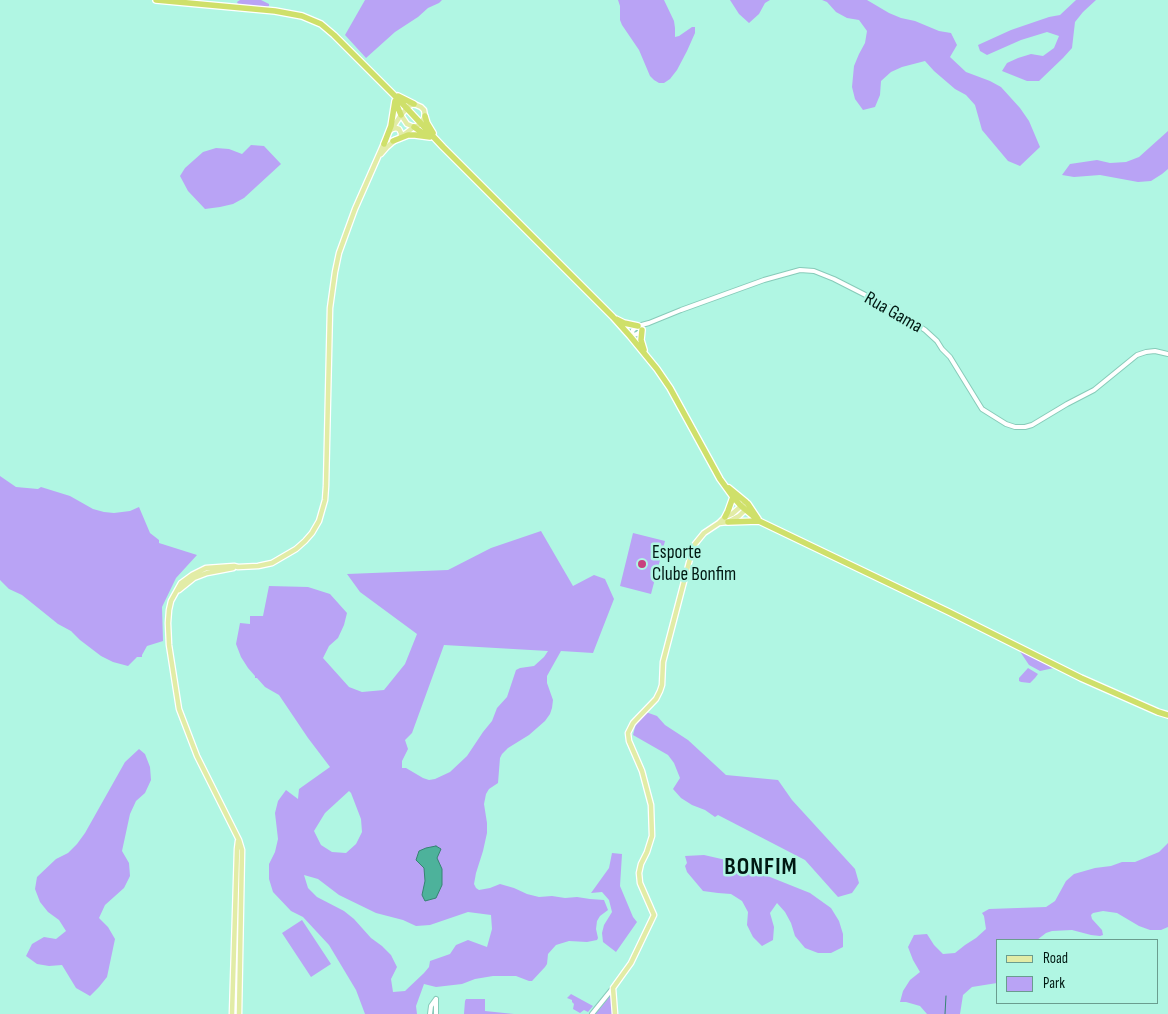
<!DOCTYPE html>
<style>
body{margin:0}
#map{position:relative;width:1168px;height:1014px;overflow:hidden;background:#b0f6e3;font-family:"Sofia Sans Condensed",sans-serif}
canvas{display:block}
.legend{position:absolute;left:996px;top:939px;width:162px;height:65px;box-sizing:border-box;background:#b0f6e3;border:1px solid #6a9d8f;margin:0;padding:6px 9px;list-style:none;font-size:15px;color:#001812}
.legend li{display:flex;align-items:center;gap:10px;height:25px}
.legend b{width:25px;border:1px solid #6a9d8f}
</style>
<div id="map">
<canvas width="1168" height="1014"></canvas>
<ul class="legend">
<li><b style="height:6px;background:#e2eca6"></b>Road</li>
<li><b style="height:14px;background:#b9a3f5"></b>Park</li>
</ul>
</div>
<script>
const context = document.querySelector('canvas').getContext('2d');
context.lineJoin = 'round';
function fillPath(path, color) { context.fillStyle = color; context.fill(path, 'evenodd'); }
const toPath = rows => new Path2D(rows.map(r => 'M' + r).join(''));
function trace(path, color, width, dash) { context.strokeStyle = color; context.lineWidth = width; context.lineCap = dash ? 'butt' : 'round'; context.setLineDash(dash || []); context.stroke(path); }
function label(font, color, halo, rows, align = 'center') {
  context.font = font + ' "Sofia Sans Condensed",sans-serif'; context.lineWidth = 5; context.setLineDash([]); context.textBaseline = 'middle'; context.strokeStyle = halo; context.fillStyle = color; for (const [text, x, y, turn = 0] of rows) {
    context.save(); context.translate(x, y); context.rotate((+turn || 0) * Math.PI / 180); context.textAlign = isNaN(turn) ? turn : align; if (halo) context.strokeText(text, 0, 0); context.fillText(text, 0, 0); context.restore();
  }
}
fillPath(toPath([
 [240,0,261,0,269,4,269,6,267,7,242,5,238,4,237,2],
 [365,0,442,0,439,3,428,8,418,17,395,32,366,58,345,35],
 [618,0,664,0,674,21,675,28,675,37,679,36,692,27,695,27,695,33,687,51,677,70,670,79,664,83,659,83,654,80,650,76,639,50,622,25,620,20,620,6],
 [730,0,770,0,765,3,759,14,749,23,739,14],
 [822,0,867,0,889,13,901,18,915,21,939,31,951,33,957,45,950,57,966,72,990,81,1001,87,1020,108,1029,121,1040,147,1020,166,1008,161,982,130,975,105,966,95,955,89,934,71,925,61,902,67,891,72,881,81,880,95,875,107,863,110,855,99,852,87,854,66,859,54,865,43,867,31,859,20,847,18,836,12,827,2],
 [1076,0,1096,0,1083,12,1075,22,1072,48,1063,58,1039,81,1027,81,1002,71,1007,63,1018,58,1031,54,1043,56,1054,48,1059,36,1047,32,1021,40,987,55,980,51,978,45,1011,30,1049,17,1060,15],
 [1168,131,1168,169,1162,174,1151,181,1138,182,1100,175,1074,177,1062,175,1070,164,1097,160,1110,163,1126,162,1139,157],
 [251,145,264,146,281,164,244,198,233,204,220,207,205,209,188,191,180,176,185,168,203,152,216,148,229,149,242,154],
 [0,476,16,487,38,489,41,487,70,496,93,509,104,512,114,513,130,511,139,507,150,533,159,540,159,543,197,555,176,578,162,607,163,641,147,646,142,655,142,657,137,657,128,666,113,662,101,656,80,640,71,631,58,624,22,595,9,589,0,580],
 [541,531,573,586,594,575,605,579,614,599,593,653,561,651,552,667,547,676,547,683,553,700,552,708,550,714,545,721,529,735,508,748,502,754,500,758,498,783,489,789,486,794,484,804,487,823,487,833,483,851,476,873,474,884,476,888,479,890,490,888,500,884,514,888,527,894,539,897,552,896,565,898,577,897,590,899,604,900,608,910,600,916,597,921,596,929,598,938,597,940,587,942,569,941,556,945,548,954,547,964,545,967,532,981,529,981,516,976,493,976,475,979,462,984,436,987,424,984,416,1006,417,1014,365,1014,356,990,329,945,303,917,291,911,273,892,269,879,269,864,275,852,278,839,275,813,278,801,286,790,298,799,299,789,330,767,308,738,279,695,265,687,257,678,255,678,255,676,248,668,241,657,236,644,240,623,250,624,250,616,263,616,269,586,308,587,330,594,347,613,344,625,338,638,329,646,323,658,349,687,362,692,384,690,405,664,417,634,360,592,347,574,448,570,491,548],
 [444,645,548,651,544,657,534,666,520,668,516,670,507,697,497,708,492,721,483,732,467,756,450,772,435,779,429,780,423,778,406,768,402,768,402,761,408,749,405,740,412,733],
 [349,791,351,793,361,819,362,832,356,844,346,853,332,852,321,845,314,831,325,813],
 [304,875,318,879,339,895,376,913,403,920,416,926,430,925,468,912,491,915,492,929,487,947,468,940,456,945,450,954,430,961,429,967,424,973,405,991,393,992,391,979,397,967,391,955,382,946,371,938,354,919,344,911,317,897,308,888],
 [633,533,665,541,651,594,620,586],
 [1019,650,1054,668,1040,671,1029,665],
 [1028,668,1038,674,1035,678,1030,683,1021,682,1019,681,1019,678],
 [643,711,657,716,665,725,688,740,726,775,778,780,792,800,855,869,859,883,852,893,838,897,805,860,718,815,715,817,705,810,692,805,681,798,673,789,680,778,674,763,668,755,633,735,635,727],
 [139,749,145,754,150,767,151,780,145,793,136,801,130,814,122,851,129,863,130,876,124,888,105,905,99,918,108,927,115,939,107,977,99,987,90,996,76,988,62,965,49,966,37,964,26,956,32,944,44,937,56,939,66,931,59,920,48,912,40,902,35,889,37,877,56,859,68,853,77,844,85,833,125,762],
 [1168,843,1168,927,1161,930,1150,930,1139,926,1117,913,1103,911,1093,913,1091,915,1092,919,1102,930,1103,935,1100,936,1091,935,1072,930,1052,931,1046,933,1037,940,997,940,997,983,972,987,963,995,960,1014,927,1014,920,1006,906,1002,900,1002,903,991,910,980,920,972,913,960,908,947,914,935,927,934,934,945,943,954,955,953,965,945,976,938,986,929,984,916,982,913,989,909,1046,907,1055,901,1066,881,1074,874,1095,868,1111,866,1122,862,1135,862,1159,852],
 [612,853,622,854,620,886,633,917,637,922,616,952,603,942,602,933,604,925,612,912,609,900,602,892,591,893,609,868],
 [704,855,748,865,755,871,810,893,831,908,839,921,843,934,843,947,831,953,818,953,805,948,795,936,791,923,785,912,777,903,770,913,774,927,773,940,762,946,753,937,747,925,748,912,742,901,731,894,718,893,703,891,687,872,685,866,687,863,685,856],
 [302,920,331,964,311,977,282,933],
 [571,994,593,1006,588,1012,584,1010,580,1013,573,1009,574,1004,572,1002,572,1000,567,998],
 [610,995,613,998,613,1014,595,1014,609,996],
 [466,999,485,999,485,1011,514,1014,464,1014,465,1001]
]), '#b9a3f5');
const water = toPath([
 [436,846,441,849,437,858,442,869,442,885,436,898,425,901,422,895,425,881,424,868,416,860,419,851,426,848,436,846]
]);
fillPath(water, '#4db29b');
trace(water, '#368472', 1);
trace(toPath([
 [945,1014,946,996]
]), '#368472', 1);
const minor = toPath([
 [630,336,633,330,638,326,649,323,681,310,764,280,800,270,814,271,834,279,891,308,925,330,937,341,942,349,950,357,982,409,1006,424,1015,427,1025,427,1032,425,1067,404,1094,390,1137,355,1146,352,1155,351,1168,354],
 [630,336,637,334,642,330],
 [436,999,436,1014],
 [430,1014,431,1006,436,999],
 [592,1014,613,988]
]);
const major = toPath([
 [414,104,421,107,424,110,425,116,421,124,414,127,407,124,401,115,409,106,414,104],
 [392,129,396,128,399,129,401,133,401,136],
 [391,130,401,115],
 [402,136,414,127],
 [381,154,387,147,395,140],
 [179,590,194,578,207,573,233,568],
 [232,1014,237,849,238,841],
 [239,1014,242,850,239,840,197,756,179,709,169,645,168,623,169,610,171,601,181,583,192,575,206,568,234,566,238,567,258,566,272,563,296,549,305,541,312,533,319,521,325,500,326,486,330,308,335,272,339,253,355,209,385,141],
 [615,1014,613,988,631,963,654,915,640,883,639,873,641,864,647,852,652,836,651,805,642,771,629,741,628,733,633,723,656,699,660,691,662,685,663,662,692,551,695,544,704,533,719,523,725,517,732,514,746,502,748,504,745,510,739,516,728,522,719,523]
]);
const highway = toPath([
 [156,0,275,11,302,16,321,24,334,35,398,99,443,147,613,317,630,336,657,369,670,388,720,479,733,497,741,506,759,521,949,612,1081,678,1158,712,1168,715],
 [398,96,414,104],
 [396,103,401,115],
 [425,116,427,123,433,133],
 [414,127,427,136],
 [393,141,408,135,415,135,430,137],
 [384,144,391,126,395,101],
 [616,319,624,323,638,326],
 [642,330,641,340,644,350],
 [729,488,746,502],
 [748,504,758,519],
 [725,517,728,511,733,497],
 [728,522,759,521]
]);
trace(minor, '#87cbb9', 6);
trace(major, '#fff', 7);
trace(highway, '#fff', 8);
trace(minor, '#fff', 4);
trace(major, '#e2eca6', 4.5);
trace(highway, '#cfe06a', 5.5);
for (const [x, y, r, color] of [
 [642,564,5,"#c8407e"]
]) { const dot = new Path2D(); dot.arc(x, y, r, 0, 2 * Math.PI); context.fillStyle = color; context.fill(dot); trace(dot, '#b0f6e3', 2); }
label('19px', '#001812', '#b0f6e3', [
 ["Rua Gama",893,313,30]
]);
label('19px', '#001812', '#b0f6e3', [
 ["Esporte",652,553],
 ["Clube Bonfim",652,575]
], 'left');
context.letterSpacing = '1px';
label('bold 24px', '#001812', '#b0f6e3', [
 ["BONFIM",761,868]
]);
context.letterSpacing = '0px';
</script>
